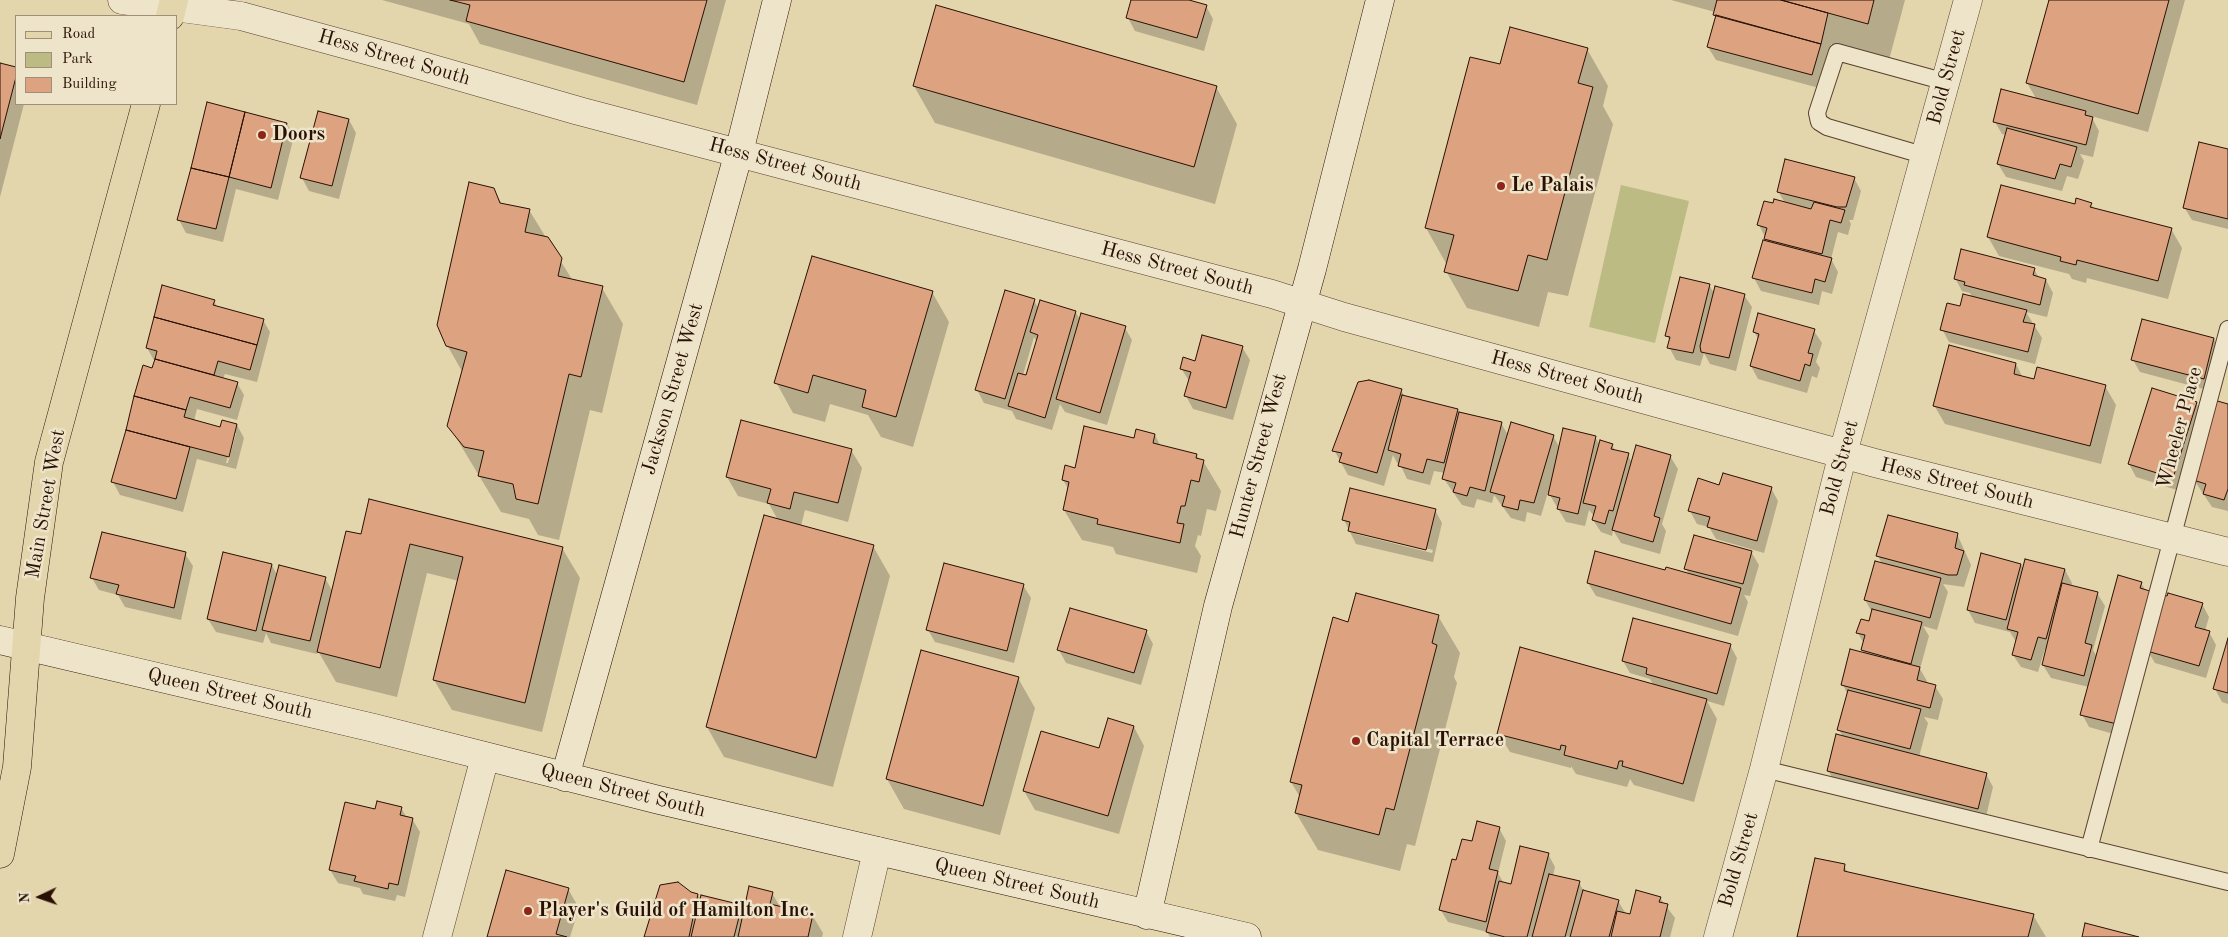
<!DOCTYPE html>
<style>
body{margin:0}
#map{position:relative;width:2228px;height:937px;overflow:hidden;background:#e3d5ac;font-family:"Old Standard TT",serif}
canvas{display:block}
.legend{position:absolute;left:15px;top:15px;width:162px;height:90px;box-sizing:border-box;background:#ede4c9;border:1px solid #9f8f7a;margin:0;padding:6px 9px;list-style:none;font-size:15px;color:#291004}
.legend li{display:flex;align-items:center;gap:10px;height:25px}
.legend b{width:25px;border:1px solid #9f8f7a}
.north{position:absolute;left:15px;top:872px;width:50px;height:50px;-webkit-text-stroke:4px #ede4c9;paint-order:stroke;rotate:267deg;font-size:14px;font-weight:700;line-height:20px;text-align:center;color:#291004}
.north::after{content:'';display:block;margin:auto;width:18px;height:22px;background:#291004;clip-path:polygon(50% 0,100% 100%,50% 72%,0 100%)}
</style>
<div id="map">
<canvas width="2228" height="937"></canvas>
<ul class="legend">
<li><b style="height:6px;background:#e3d5ac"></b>Road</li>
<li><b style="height:14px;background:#bcbb84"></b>Park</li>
<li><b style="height:14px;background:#dda280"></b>Building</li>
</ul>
<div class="north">N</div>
</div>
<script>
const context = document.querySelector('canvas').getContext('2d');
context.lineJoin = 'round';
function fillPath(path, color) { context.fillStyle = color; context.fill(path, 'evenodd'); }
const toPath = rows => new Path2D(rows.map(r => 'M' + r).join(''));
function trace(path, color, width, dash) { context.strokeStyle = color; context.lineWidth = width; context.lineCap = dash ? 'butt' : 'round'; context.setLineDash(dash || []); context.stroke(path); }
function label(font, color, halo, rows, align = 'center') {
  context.font = font + ' "Old Standard TT",serif'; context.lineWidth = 5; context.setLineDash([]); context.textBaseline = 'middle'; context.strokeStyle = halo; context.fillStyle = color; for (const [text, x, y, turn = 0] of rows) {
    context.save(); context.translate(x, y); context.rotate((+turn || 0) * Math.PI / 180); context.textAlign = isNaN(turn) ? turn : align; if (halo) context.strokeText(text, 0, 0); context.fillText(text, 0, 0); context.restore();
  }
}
fillPath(toPath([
 [1621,185,1689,201,1655,343,1589,327]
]), '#bcbb84');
fillPath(toPath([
 [382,0,726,0,697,105,480,44,469,24],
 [1133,0,1184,0,1206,6,1213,19,1204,51,1135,31,1128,18],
 [1671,0,1905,0,1889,60,1831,44,1819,88,1716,60,1708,47,1716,18,1715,12],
 [2050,0,2185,0,2148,132,2091,116,2099,131,2093,157,2080,154,2084,161,2078,179,2067,176,2062,191,2006,177,1998,164,2006,135,2002,134,1995,122,2037,100,2027,83],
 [1587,49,1608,86,1603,106,1613,124,1568,296,1548,292,1539,327,1467,308,1446,271,1447,265,1426,228,1501,66],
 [0,64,16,68,16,104,24,104,0,197],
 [914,86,1216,87,1237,124,1215,204,935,123],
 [349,120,356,133,339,199,309,191,302,178],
 [287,124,294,136,278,200,236,189,223,242,186,233,179,220],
 [2228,150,2228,229,2192,220,2184,207],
 [1854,178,1861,191,1853,220,1849,220,1851,224,1848,235,1838,232,1831,259,1838,272,1832,294,1822,291,1819,305,1761,291,1754,278,1768,243,1759,225,1774,205,1785,203,1778,191],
 [493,189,502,204,529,210,573,281,602,288,623,324,602,413,590,410,559,540,538,535,529,519,501,512,449,426,463,373,447,345],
 [2091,204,2094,209,2171,229,2182,248,2168,299,2087,278,2086,283,2072,279,2069,274,1999,256,1988,237,2075,205],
 [2034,269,2039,278,2046,280,2053,293,2047,317,2026,312,2042,338,2035,364,1949,342,1942,329,1972,297,1970,293,1962,291,1955,278],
 [1709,285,1714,293,1744,295,1752,307,1736,371,1710,364,1704,353,1700,366,1676,360,1669,347,1670,341,1667,336],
 [932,292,949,322,913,447,881,437,868,415,830,404,825,422,793,413,776,382],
 [1034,300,1038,308,1040,302,1076,313,1081,321,1125,328,1132,340,1107,425,1065,412,1060,404,1052,430,1016,419,1012,411,984,403,977,390],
 [1034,337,1037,342,1026,376,1023,375],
 [214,301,218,308,263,320,270,332,257,382,225,374,223,379,237,383,244,395,237,420,197,409,194,421,221,428,237,425,244,438,236,469,197,459,183,512,120,495,113,482,144,367,153,370,155,362,147,348],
 [234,433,236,433,228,463,226,463],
 [1814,331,1822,343,1816,362,1820,368,1817,378,1812,376,1807,393,1758,379,1751,366,1759,340,1754,332],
 [2214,339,2221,352,2211,391,2140,372,2133,360],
 [1242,347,1250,360,1233,420,1193,409,1186,396,1189,381,1181,368],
 [2016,364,2023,378,2035,381,2105,386,2116,405,2101,464,1945,424,1934,405],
 [1401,390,1405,397,1501,423,1508,435,1553,436,1560,448,1595,437,1600,445,1612,445,1616,452,1628,455,1632,463,1670,456,1678,469,1662,524,1666,531,1660,554,1621,543,1613,530,1612,536,1601,532,1593,520,1594,516,1589,510,1585,526,1566,522,1548,492,1541,516,1527,512,1525,522,1511,518,1494,495,1492,503,1477,499,1474,508,1462,505,1444,479,1445,473,1434,471,1430,485,1407,479,1400,464,1397,463,1393,455,1384,486,1348,475,1334,450],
 [2196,403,2204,416,2180,491,2136,477,2129,464],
 [2228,405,2228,511,2212,507,2194,480],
 [1155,435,1161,447,1196,455,1200,460,1203,461,1221,491,1216,511,1207,509,1201,536,1198,535,1195,546,1201,556,1197,573,1116,554,1113,547,1082,540,1064,510,1069,490,1063,480,1076,469,1134,439],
 [851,450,862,468,848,522,805,510,801,526,873,546,890,576,833,787,724,757,707,727,778,520,769,504,738,496,727,477],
 [1720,486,1771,488,1778,501,1764,553,1716,539,1709,527,1697,524,1690,511],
 [1435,510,1442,523,1433,562,1356,544,1344,520],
 [1356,532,1433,550,1432,553,1356,534],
 [1957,534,1971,565,1964,587,1943,584,1948,592,1937,630,1923,626,1929,636,1920,669,1927,681,1926,684,1935,686,1943,699,1938,720,1924,717,1928,723,1919,757,1986,774,1993,787,1985,821,1835,783,1828,770,1843,737,1839,730,1848,695,1843,685,1865,654,1862,650,1864,644,1858,633,1870,622,1872,612,1865,600,1882,564,1878,556],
 [362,536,562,548,580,578,542,732,452,710,434,680,459,581,427,573,397,697,336,682,318,651,317,654,271,643,266,633,263,643,216,632,208,619,272,565,277,575,325,578,333,592],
 [1750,550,1759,565,1750,596,1744,595,1748,602,1738,636,1596,596,1588,583,1666,572,1689,574,1686,569],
 [185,554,193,566,181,620,125,607,118,595,99,590,92,578],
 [2021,565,2024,570,2065,570,2072,583,2071,587,2097,593,2105,606,2093,650,2097,657,2141,583,2146,591,2202,604,2209,617,2205,631,2209,632,2216,645,2206,678,2155,663,2147,650,2124,737,2089,727,2082,714,2089,687,2051,678,2043,665,2047,650,2045,649,2038,672,2021,667,2013,655,2016,642,2010,632,1975,623,1968,610],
 [1023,585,1031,598,1014,663,935,642,928,630],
 [1438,616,1460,653,1454,677,1457,683,1415,846,1407,844,1400,871,1318,850,1296,813,1300,797,1291,782,1349,623],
 [1146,631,1153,644,1141,685,1066,663,1059,650],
 [2228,643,2228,704,2222,702,2215,689],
 [1730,645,1737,658,1724,706,1707,701,1717,719,1694,802,1634,785,1630,779,1627,787,1576,774,1571,766,1571,768,1510,752,1499,734,1654,686,1650,679,1630,673,1623,661],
 [1018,678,1035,708,1000,835,904,809,887,779],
 [1134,727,1144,746,1119,834,1035,810,1024,791,1100,750],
 [401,808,407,818,412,819,420,832,405,897,397,895,395,901,363,894,360,888,338,883,330,870,376,810],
 [1499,828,1506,841,1498,873,1504,884,1512,885,1548,854,1555,867,1553,876,1579,882,1584,892,1618,901,1626,914,1631,916,1660,898,1675,918,1670,937,1490,937,1487,932,1448,922,1440,909,1457,862,1473,843],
 [1844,866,1849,874,2033,915,2046,937,1798,937],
 [568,889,579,908,570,937,489,937],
 [690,893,698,895,701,900,741,906,745,912,772,893,780,907,812,915,823,933,822,937,646,937]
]), '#0003');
const building = toPath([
 [450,0,707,0,684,82,466,21,470,5,450,0],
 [1131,0,1189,0,1207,5,1197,38,1126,18,1131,0],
 [1717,0,1781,0,1828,13,1821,44,1713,15,1717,0],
 [1781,0,1874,0,1868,24,1781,0],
 [2049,0,2169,0,2138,114,2026,83,2049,0],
 [936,5,1217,86,1194,167,913,86,936,5],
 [1716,15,1821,44,1812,75,1707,47,1716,15],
 [1510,27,1588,48,1578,83,1593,87,1547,260,1528,255,1518,291,1444,272,1454,235,1425,228,1470,57,1500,64,1510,27],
 [0,63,16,67,16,77,0,139,0,63],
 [2001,89,2086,111,2085,115,2093,117,2086,145,1993,122,2001,89],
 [207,102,245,112,229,177,191,168,207,102],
 [318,111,349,119,332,186,300,178,318,111],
 [245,112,287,123,271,188,229,177,245,112],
 [2007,128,2077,147,2071,167,2060,164,2055,179,1997,164,2007,128],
 [2199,142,2228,149,2228,219,2183,208,2199,142],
 [1785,159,1855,177,1846,207,1837,207,1777,192,1785,159],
 [191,168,229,177,216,229,177,220,191,168],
 [469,182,494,188,500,203,530,209,525,232,548,237,562,258,558,276,603,286,581,377,569,374,538,504,516,499,513,484,478,476,484,451,464,447,447,426,467,352,446,346,437,325,469,182],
 [2001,185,2075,204,2076,198,2092,203,2090,207,2172,228,2158,281,2077,260,2076,265,2060,261,2061,257,1987,237,2001,185],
 [1774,199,1811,209,1814,202,1845,210,1841,223,1830,220,1822,254,1764,239,1767,228,1757,225,1764,201,1773,203,1774,199],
 [1763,240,1832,258,1825,282,1815,279,1812,293,1752,278,1763,240],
 [1961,249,2035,268,2033,275,2046,279,2040,305,1964,285,1965,282,1954,279,1961,249],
 [812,256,933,291,896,417,862,407,866,390,813,375,808,393,774,383,812,256],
 [1680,277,1710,284,1693,353,1667,348,1670,337,1665,336,1680,277],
 [162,285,215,300,213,305,264,319,257,345,154,317,162,285],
 [1715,286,1745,294,1729,358,1701,352,1700,346,1715,286],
 [1005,290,1035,299,1005,399,975,390,1005,290],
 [1963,294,2027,310,2023,322,2035,324,2028,352,1940,330,1947,303,1960,306,1963,294],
 [1040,300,1076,311,1045,418,1008,406,1018,373,1026,375,1038,335,1030,332,1040,300],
 [1081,313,1126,326,1100,413,1056,399,1081,313],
 [1758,313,1815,329,1808,353,1813,354,1810,366,1805,364,1800,381,1750,366,1759,334,1753,332,1758,313],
 [154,317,257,345,250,370,218,361,214,375,155,359,157,351,146,348,154,317],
 [2142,319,2214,338,2204,379,2131,360,2142,319],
 [1202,335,1243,346,1226,408,1184,396,1191,372,1180,369,1183,357,1195,361,1202,335],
 [1949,345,2016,363,2014,374,2034,379,2037,367,2106,385,2090,446,1933,406,1949,345],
 [155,359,238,382,230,408,190,397,186,410,134,396,143,365,152,368,155,359],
 [1369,380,1402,389,1377,473,1339,462,1342,453,1332,451,1358,382,1369,380],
 [2152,388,2197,402,2173,478,2128,464,2152,388],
 [1402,395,1458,409,1444,463,1427,459,1423,473,1398,466,1401,454,1388,450,1402,395],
 [134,396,186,410,184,417,220,427,222,420,237,424,229,457,126,430,134,396],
 [2214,400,2228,404,2228,489,2224,500,2203,494,2206,484,2193,480,2214,400],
 [1459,412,1502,422,1485,491,1470,487,1467,496,1453,492,1456,483,1442,479,1459,412],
 [741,420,852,449,838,503,794,492,790,509,767,503,771,489,726,477,741,420],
 [1511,422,1554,435,1534,503,1520,500,1518,510,1502,506,1505,496,1490,492,1511,422],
 [1084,426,1134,438,1136,429,1155,434,1153,443,1197,454,1196,458,1204,460,1199,482,1191,480,1185,506,1181,506,1177,523,1184,524,1180,543,1097,524,1098,519,1063,510,1069,482,1062,480,1065,465,1075,468,1084,426],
 [1563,428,1596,436,1578,514,1557,509,1560,498,1548,495,1563,428],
 [126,430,190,447,176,499,111,482,126,430],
 [1600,440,1613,444,1611,449,1629,453,1613,511,1609,510,1605,524,1592,520,1596,506,1583,503,1600,440],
 [1636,445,1671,455,1654,516,1660,518,1653,542,1612,530,1636,445],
 [1723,473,1772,487,1757,541,1707,527,1710,517,1688,511,1698,478,1719,485,1723,473],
 [1350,488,1436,509,1426,550,1348,531,1350,522,1342,520,1350,488],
 [369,499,563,547,525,703,433,680,463,557,410,544,380,668,317,652,346,531,361,534,369,499],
 [764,515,874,545,816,758,706,727,764,515],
 [1888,515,1958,533,1955,548,1964,551,1957,575,1948,575,1876,556,1888,515],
 [102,532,186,552,174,608,116,594,119,585,90,578,102,532],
 [1694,535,1752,551,1743,584,1684,569,1694,535],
 [1595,551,1665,570,1666,567,1741,588,1731,624,1587,583,1595,551],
 [223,552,272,564,256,631,207,619,223,552],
 [1981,553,2021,564,2006,620,1967,610,1981,553],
 [2025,559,2065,569,2046,639,2038,637,2031,660,2012,655,2018,632,2007,629,2025,559],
 [1875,561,1941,578,1930,618,1864,600,1875,561],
 [944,563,1024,584,1007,651,926,630,944,563],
 [279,565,326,577,310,641,262,630,279,565],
 [2118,575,2142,582,2140,588,2153,592,2117,724,2080,715,2118,575],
 [2062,583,2098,592,2085,643,2092,645,2084,676,2042,665,2062,583],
 [1356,593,1439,615,1432,643,1437,645,1394,810,1386,808,1379,835,1295,813,1302,785,1290,782,1333,617,1348,622,1356,593],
 [2168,593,2203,603,2195,627,2210,631,2199,666,2147,651,2163,595,2167,596,2168,593],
 [1070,608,1147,630,1134,673,1057,650,1070,608],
 [1872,609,1922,622,1911,664,1861,650,1865,635,1856,633,1861,619,1869,621,1872,609],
 [1633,618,1731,644,1717,694,1646,674,1647,668,1622,661,1633,618],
 [2228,638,2228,693,2213,689,2228,638],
 [1520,647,1707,699,1683,784,1622,766,1623,761,1619,761,1617,769,1564,755,1566,746,1561,745,1560,750,1497,734,1520,647],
 [1850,649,1920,667,1917,680,1936,685,1930,708,1841,685,1850,649],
 [921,650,1019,677,983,806,886,779,921,650],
 [1848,690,1921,709,1910,749,1837,730,1848,690],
 [1108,718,1134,726,1108,816,1023,791,1041,731,1099,748,1108,718],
 [1836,734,1987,773,1978,809,1827,771,1836,734],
 [377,801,402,807,400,815,413,818,398,885,389,883,388,889,354,881,356,876,329,870,345,802,375,809,377,801],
 [1477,821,1500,827,1489,869,1498,871,1486,922,1439,910,1452,859,1456,860,1462,839,1472,841,1477,821],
 [1520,846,1549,853,1527,937,1505,937,1486,932,1499,881,1511,884,1520,846],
 [1815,858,1845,864,1844,871,2034,914,2028,937,1797,937,1815,858],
 [506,870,569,888,556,934,567,937,487,937,506,870],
 [1549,874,1580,881,1565,937,1532,937,1549,874],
 [678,882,691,892,698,894,689,937,644,937,660,885,678,882],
 [749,886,773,892,770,904,813,914,808,937,738,937,749,886],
 [1583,890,1619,900,1609,937,1570,937,1583,890],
 [1636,890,1661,897,1659,902,1668,904,1660,937,1611,937,1617,911,1630,914,1636,890],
 [701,895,742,905,734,937,691,937,701,895],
 [2085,923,2139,937,2082,937,2085,923]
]);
fillPath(building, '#dda280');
trace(building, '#291004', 1);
const lane = toPath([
 [1926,156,1827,127,1819,122,1817,113,1837,52,1946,82],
 [1764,769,2228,882],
 [2089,849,2228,329]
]);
const street = toPath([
 [122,0,241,16,395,58,579,111,1272,294,1344,317,1875,463,2228,552],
 [437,937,485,757],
 [857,937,877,851],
 [1718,937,1764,769,1843,453,1968,0]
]);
const secondary = toPath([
 [0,640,374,728,659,800,1247,937],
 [565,777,739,152,777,0],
 [1147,915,1218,606,1312,269,1380,0]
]);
const primary = toPath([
 [170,16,174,0],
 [0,854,17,767,30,598,49,462,146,104]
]);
trace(lane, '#58412e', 18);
trace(street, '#58412e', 29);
trace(secondary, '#291004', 29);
trace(primary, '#291004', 29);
trace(lane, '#ede4c9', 16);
trace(street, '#ede4c9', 28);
trace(secondary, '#ede4c9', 28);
trace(primary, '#e3d5ac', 28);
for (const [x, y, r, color] of [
 [262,135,5,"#8f2418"],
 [1501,186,5,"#8f2418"],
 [1356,741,5,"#8f2418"],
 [528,911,5,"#8f2418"]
]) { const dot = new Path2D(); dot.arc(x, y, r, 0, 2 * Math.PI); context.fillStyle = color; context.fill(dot); trace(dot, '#ede4c9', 2); }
label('20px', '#291004', '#ede4c9', [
 ["Hess Street South",394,58,16],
 ["Bold Street",1947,77,-75],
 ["Hess Street South",785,165,15],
 ["Hess Street South",1177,269,15],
 ["Hess Street South",1567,378,15],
 ["Jackson Street West",673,389,-74],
 ["Wheeler Place",2180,428,-75],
 ["Hunter Street West",1259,456,-75],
 ["Bold Street",1840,468,-75],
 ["Hess Street South",1957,484,14],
 ["Main Street West",46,504,-80],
 ["Queen Street South",230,694,13],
 ["Queen Street South",623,791,14],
 ["Bold Street",1739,860,-74],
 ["Queen Street South",1017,884,13]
]);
label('bold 20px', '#291004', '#ede4c9', [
 ["Doors",272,135],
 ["Le Palais",1511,186],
 ["Capital Terrace",1366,741],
 ["Player's Guild of Hamilton Inc.",538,911]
], 'left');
</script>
